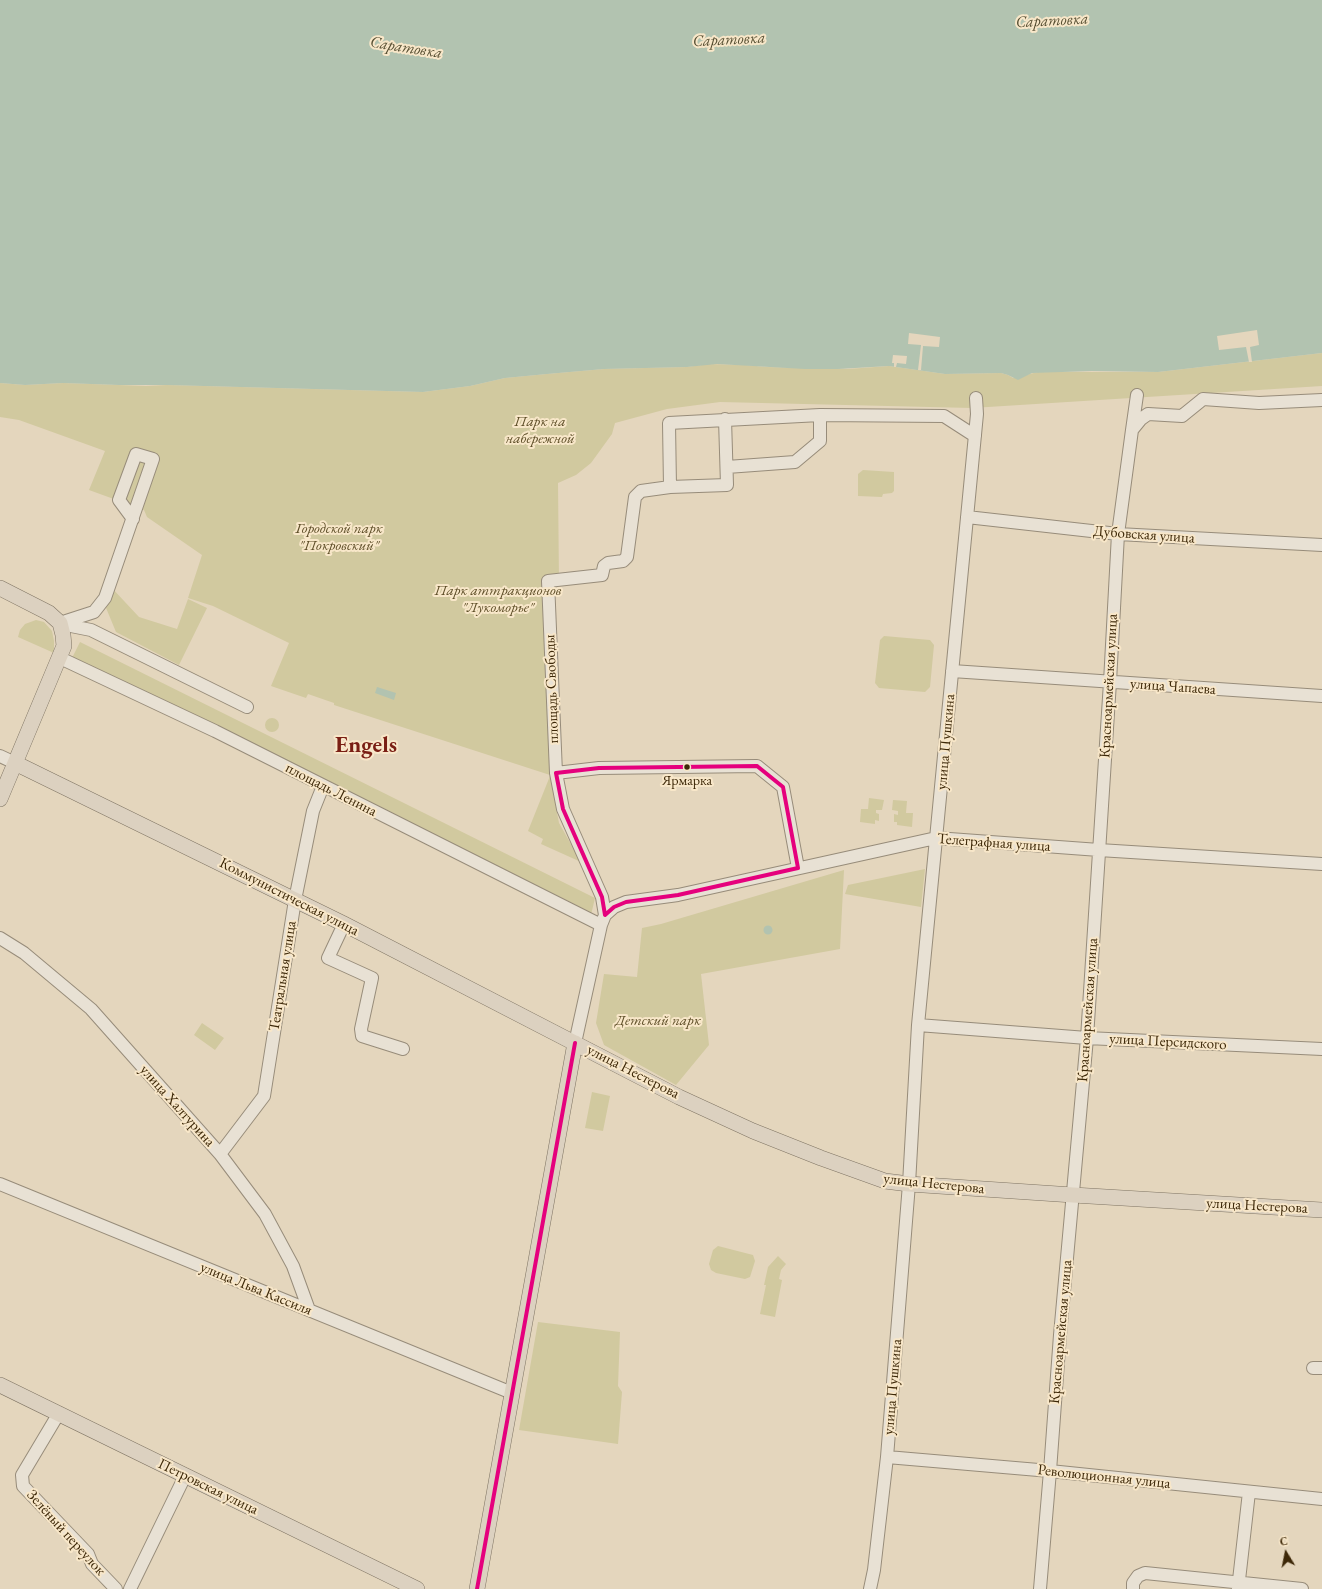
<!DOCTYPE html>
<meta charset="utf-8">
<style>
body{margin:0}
#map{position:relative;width:1322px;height:1589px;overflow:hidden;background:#e4d6bd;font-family:"EB Garamond",serif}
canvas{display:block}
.north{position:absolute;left:1266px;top:1533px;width:40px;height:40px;-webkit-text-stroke:3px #f8e7c9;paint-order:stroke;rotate:350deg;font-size:11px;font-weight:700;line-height:16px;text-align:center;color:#3d2808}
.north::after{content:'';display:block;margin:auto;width:14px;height:18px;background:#3d2808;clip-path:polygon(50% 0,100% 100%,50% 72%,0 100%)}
</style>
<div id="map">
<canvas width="1322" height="1589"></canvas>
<div class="north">С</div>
</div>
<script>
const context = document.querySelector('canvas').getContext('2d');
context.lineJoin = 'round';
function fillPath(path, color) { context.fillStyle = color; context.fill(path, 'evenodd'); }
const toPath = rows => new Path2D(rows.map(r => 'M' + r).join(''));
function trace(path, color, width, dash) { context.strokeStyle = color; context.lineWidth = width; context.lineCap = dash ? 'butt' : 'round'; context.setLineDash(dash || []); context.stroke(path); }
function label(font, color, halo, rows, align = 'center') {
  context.font = font + ' "EB Garamond",serif'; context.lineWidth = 4; context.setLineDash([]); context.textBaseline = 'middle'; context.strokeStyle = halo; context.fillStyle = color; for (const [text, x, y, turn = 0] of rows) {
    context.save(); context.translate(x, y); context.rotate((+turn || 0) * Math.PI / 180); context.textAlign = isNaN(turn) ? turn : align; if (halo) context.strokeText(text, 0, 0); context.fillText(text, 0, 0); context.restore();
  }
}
fillPath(toPath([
 [1322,353,1322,386,972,408,720,402,667,409,615,423,612,434,591,463,576,475,558,483,559,583,542,584,550,775,334,705,334,703,308,694,306,698,271,686,289,643,213,606,188,598,202,555,147,517,144,510,89,490,105,451,19,420,0,417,0,383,25,385,63,383,146,386,167,385,423,392,470,386,505,378,547,374,604,369,687,367,709,364,746,365,766,367,848,369,889,366,945,374,1001,373,1008,375,1013,378,1038,372,1158,372],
 [863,470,894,472,894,491,892,493,883,494,882,497,858,496,858,474],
 [111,587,139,617,177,629,188,599,207,608,179,665,116,632,104,603],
 [36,620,44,622,52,631,54,641,54,653,18,637,20,630,25,624],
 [884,636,930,640,934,645,930,687,925,692,879,688,875,683,880,640],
 [80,642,595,898,591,915,72,658],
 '265 725a7 7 0 1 1 14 0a7 7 0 1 1-14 0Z',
 [550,776,559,823,581,862,541,844,543,839,528,831],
 [869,798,884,800,882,810,876,810,876,813,879,814,879,821,875,820,875,824,860,822,861,809,868,809],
 [893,800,907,801,906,813,913,813,912,827,897,825,897,822,894,822,894,814,898,815,898,811,892,810],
 [925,869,921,907,845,894,848,885],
 [844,870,840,949,701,974,709,1045,676,1085,604,1045,596,1023,604,974,637,977,642,928,661,924],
 [202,1023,224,1038,215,1050,194,1035],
 [592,1092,610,1096,603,1131,585,1128],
 [718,1246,753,1255,755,1261,750,1277,745,1279,716,1273,711,1270,709,1264,713,1250],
 [778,1256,786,1264,781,1270,779,1279,782,1280,775,1317,760,1314,766,1285,764,1285,768,1267],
 [538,1322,620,1332,618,1386,622,1392,618,1444,519,1430]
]), '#d1c99f');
fillPath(toPath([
 [0,0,1322,0,1322,353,1158,372,1092,371,1032,373,1018,380,1008,375,1001,373,945,374,889,366,838,369,805,369,717,364,687,367,604,369,547,374,505,378,470,386,423,392,167,385,119,385,63,383,25,385,0,383],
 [377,687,396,693,394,700,375,693],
 '763.5 930a4.5 4.5 0 1 1 9 0a4.5 4.5 0 1 1-9 0Z'
]), '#b2c3b0');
fillPath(toPath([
 [1257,330,1259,345,1250,347,1252,362,1249,362,1246,347,1219,350,1217,336],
 [909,333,940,337,939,347,923,346,921,370,918,370,921,345,908,344],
 [893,355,907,356,906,364,897,363,896,367,894,367,894,363,892,363]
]), '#e4d6bd');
const minor = toPath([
 [1137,395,1132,430,1141,419,1148,414,1182,416,1203,399,1259,403,1322,400],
 [727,467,795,462,820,441,820,415],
 [670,487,727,485,725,419],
 [967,517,1118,534,1322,545],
 [60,623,94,612,105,598,153,459,136,454,119,500,133,519],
 [61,624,91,630,247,707],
 [60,658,215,731,601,925],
 [952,671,1322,696],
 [0,756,15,763],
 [556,773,599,768,757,766,783,787,798,868],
 [605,915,614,907,626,902,678,895,936,838,1099,850,1322,864],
 [344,924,328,958,372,978,361,1029,362,1036,403,1049],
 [0,938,24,953,91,1009,220,1154,265,1214,293,1266,309,1310],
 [918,1025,1087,1038,1322,1049],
 [575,1043,601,925,605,915,602,897,563,809,556,773,548,581,602,575,604,566,608,563,623,561,627,557,635,497,641,491,670,487,669,423,820,415,944,416,975,436],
 [220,1154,264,1096,295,900,313,811,323,786],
 [0,1184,512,1393],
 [1313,1368,1322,1368],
 [59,1413,22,1475,23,1486,88,1554,92,1564,116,1589],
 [887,1457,1050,1471,1322,1499],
 [130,1589,185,1476],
 [870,1589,874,1570,887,1457,909,1184,918,1025,977,414,976,398],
 [1040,1589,1050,1471,1060,1335,1087,1038,1110,682,1118,534,1132,430],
 [1133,1589,1133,1583,1138,1576,1145,1573,1302,1589],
 [1238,1589,1249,1492]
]);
const major = toPath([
 [0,588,49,613,60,623,63,635,64,646,0,799],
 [15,763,344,924,679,1097,753,1131,821,1158,885,1181,909,1184,1073,1195,1322,1210],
 [0,1385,417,1589],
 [477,1589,575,1043]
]);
trace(minor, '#978c7a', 14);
trace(major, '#7f7463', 16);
trace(minor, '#e8e1d4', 12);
trace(major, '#dcd1c0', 15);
trace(toPath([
 [757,766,783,787,798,868,678,895,626,902,614,907,605,915,602,897,563,809,556,773,599,768,757,766],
 [477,1589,575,1043]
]), '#e5007d', 4);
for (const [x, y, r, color] of [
 [687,767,3.5,"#3d2808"]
]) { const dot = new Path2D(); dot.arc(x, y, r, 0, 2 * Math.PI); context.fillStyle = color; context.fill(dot); trace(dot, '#f8e7c9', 1.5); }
label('14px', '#3d2808', '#f8e7c9', [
 ["Ярмарка",687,781]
]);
label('italic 15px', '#5e4e28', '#f8e7c9', [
 ["Парк на",540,422],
 ["набережной",540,439],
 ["Городской парк",339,529],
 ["\"Покровский\"",339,546],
 ["Парк аттракционов",498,591],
 ["\"Лукоморье\"",498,608],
 ["Детский парк",658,1021]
]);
label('15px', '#3d2808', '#f8e7c9', [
 ["Дубовская улица",1144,535,4],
 ["Красноармейская улица",1109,686,-87],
 ["улица Чапаева",1173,687,4],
 ["площадь Свободы",552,689,-92],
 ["улица Пушкина",946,742,-85],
 ["площадь Ленина",331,790,27],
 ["Телеграфная улица",994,843,4],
 ["Коммунистическая улица",289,897,27],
 ["Театральная улица",283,976,-81],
 ["Красноармейская улица",1088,1010,-86],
 ["улица Персидского",1168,1042,3],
 ["улица Нестерова",633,1072,27],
 ["улица Халтурина",177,1106,48],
 ["улица Нестерова",934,1184,6],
 ["улица Нестерова",1257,1206,3],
 ["улица Льва Кассиля",256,1289,22],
 ["Красноармейская улица",1061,1332,-85],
 ["улица Пушкина",893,1387,-85],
 ["Революционная улица",1104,1477,6],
 ["Петровская улица",208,1487,26],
 ["Зелёный переулок",66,1533,48]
]);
label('italic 16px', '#554d31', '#f8e7c9', [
 ["Саратовка",1052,21,-3],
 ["Саратовка",729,40,-3],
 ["Саратовка",406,48,9]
]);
label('bold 23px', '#7a1f14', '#f8e7c9', [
 ["Engels",366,746]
]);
</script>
